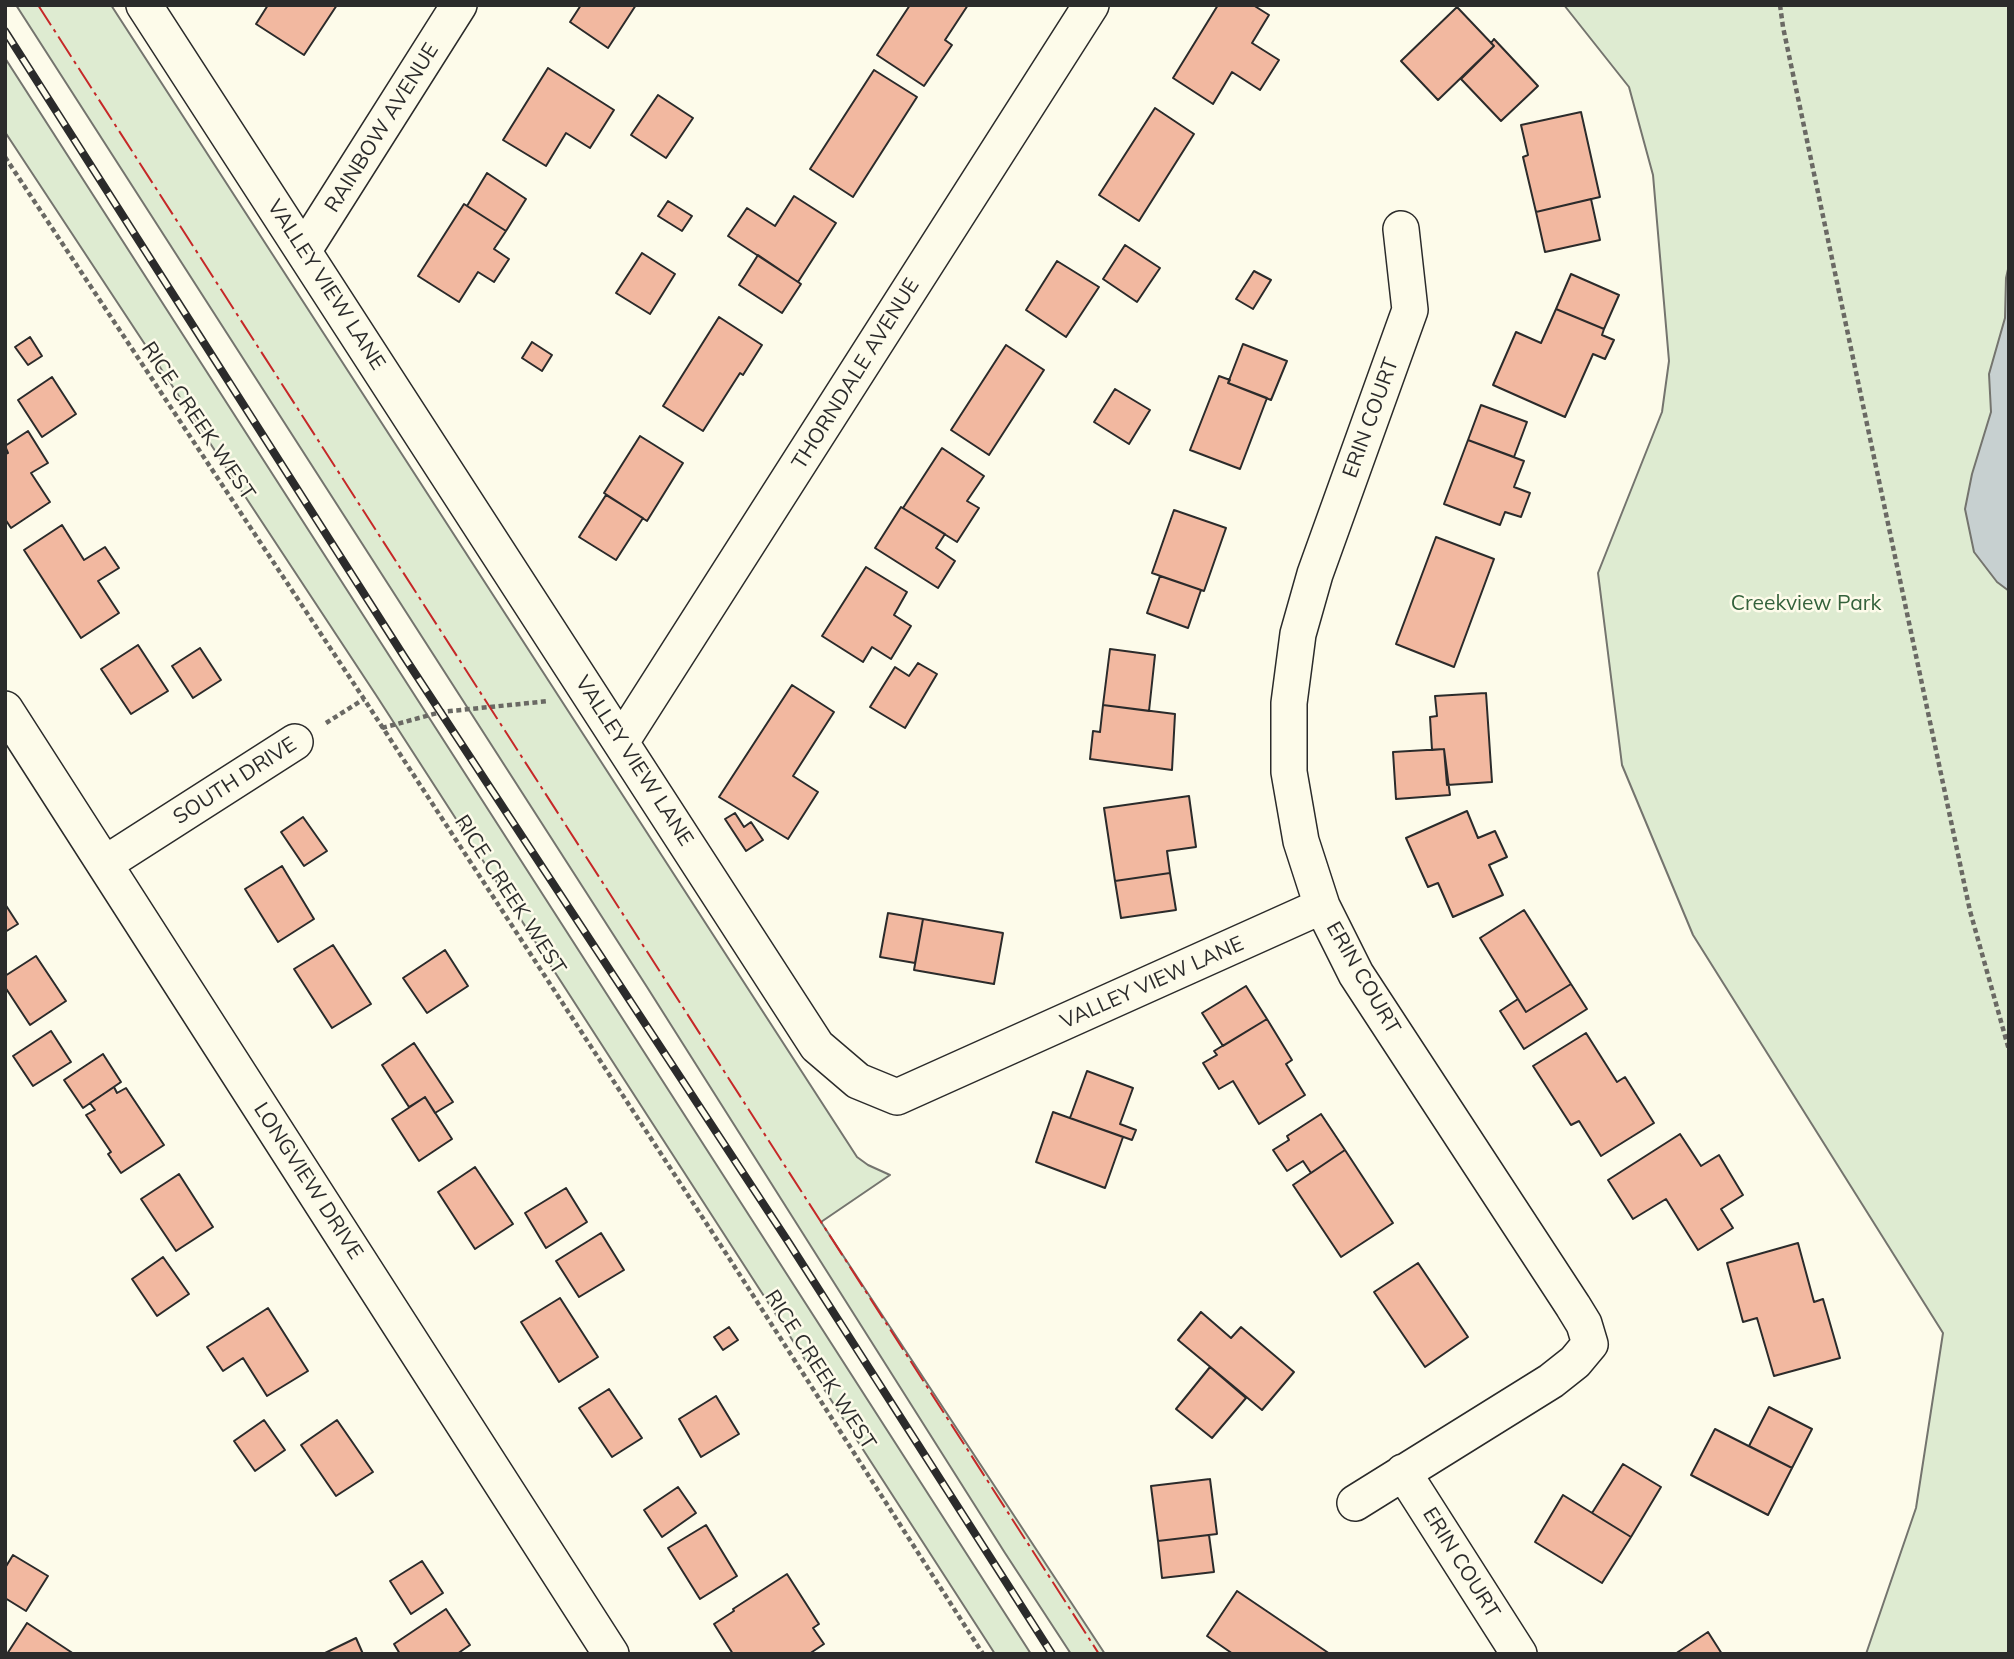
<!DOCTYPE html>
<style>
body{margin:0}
#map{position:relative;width:2014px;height:1659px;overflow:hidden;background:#fdfbea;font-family:Mulish,sans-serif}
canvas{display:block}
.frame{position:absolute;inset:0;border:7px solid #2b2b2b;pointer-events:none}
</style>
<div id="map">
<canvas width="2014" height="1659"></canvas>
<div class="frame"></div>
</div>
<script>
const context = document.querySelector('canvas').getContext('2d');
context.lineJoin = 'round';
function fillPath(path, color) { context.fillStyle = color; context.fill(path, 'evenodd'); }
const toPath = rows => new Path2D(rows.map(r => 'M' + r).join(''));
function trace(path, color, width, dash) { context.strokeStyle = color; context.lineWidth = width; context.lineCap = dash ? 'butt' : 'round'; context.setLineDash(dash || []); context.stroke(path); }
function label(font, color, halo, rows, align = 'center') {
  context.font = font + ' Mulish,sans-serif'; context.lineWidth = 5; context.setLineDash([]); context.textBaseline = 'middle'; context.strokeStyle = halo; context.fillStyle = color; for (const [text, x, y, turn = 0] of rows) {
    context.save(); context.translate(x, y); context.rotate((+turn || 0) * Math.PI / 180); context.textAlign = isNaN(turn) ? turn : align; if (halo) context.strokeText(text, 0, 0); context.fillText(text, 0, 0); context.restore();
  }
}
const green = toPath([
 [16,5,111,5,857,1157,868,1165,890,1175,821,1222,1105,1654,1071,1654,1005,1553,647,987,16,5],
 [1564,5,2009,5,2009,1654,1866,1654,1916,1508,1943,1333,1693,935,1622,765,1598,573,1662,412,1669,361,1653,175,1629,87,1564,5],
 [5,58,1031,1654,995,1654,376,695,5,132,5,58]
]);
fillPath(green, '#deebd1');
trace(green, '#74746e', 2);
const water = toPath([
 [2009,265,2009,591,1997,582,1974,552,1965,509,1972,474,1991,412,1989,374,2005,318,2006,278,2009,265]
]);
fillPath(water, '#c7d0d0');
trace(water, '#74746e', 2);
const building = toPath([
 [268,5,337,5,304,55,256,24,268,5],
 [581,5,636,5,608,48,570,22,581,5],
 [910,5,968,5,945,40,952,45,924,86,877,55,910,5],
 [1218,5,1253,5,1269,15,1252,43,1279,60,1260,90,1232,72,1213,104,1173,78,1218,5],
 [1457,7,1494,46,1438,100,1401,61,1457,7],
 [1494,39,1538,86,1501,121,1461,79,1494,46,1491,43,1494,39],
 [548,68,614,110,590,148,566,133,546,166,503,140,548,68],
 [874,70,917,97,853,197,810,169,874,70],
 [658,95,693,118,666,158,631,135,658,95],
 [1155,108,1194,134,1139,221,1099,195,1155,108],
 [1581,112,1600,197,1536,212,1523,157,1528,155,1521,125,1581,112],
 [487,173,526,199,506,231,467,206,487,173],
 [794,196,836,223,798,282,728,236,747,208,775,226,794,196],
 [1591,199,1600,240,1545,252,1536,212,1591,199],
 [668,201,692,216,682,231,658,216,668,201],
 [464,204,506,231,494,249,509,259,494,282,478,272,459,302,418,276,464,204],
 [1125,245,1160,268,1137,302,1103,279,1125,245],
 [642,253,675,274,650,314,616,293,642,253],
 [758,255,801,284,782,313,739,285,758,255],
 [1057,261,1099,287,1066,337,1026,310,1057,261],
 [1254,271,1271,280,1253,309,1236,299,1254,271],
 [1571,274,1619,295,1604,329,1556,309,1571,274],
 [1556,309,1604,329,1602,335,1614,340,1605,359,1593,354,1565,417,1493,385,1516,332,1541,343,1556,309],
 [719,317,762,345,743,375,740,373,703,431,663,406,719,317],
 [30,337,42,356,28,365,15,347,30,337],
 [532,342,552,355,542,371,522,358,532,342],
 [1243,344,1287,361,1271,400,1228,383,1243,344],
 [1006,345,1044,370,989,455,951,430,1006,345],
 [1219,376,1230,380,1228,383,1267,398,1240,469,1190,450,1219,376],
 [52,377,76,414,42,437,18,400,52,377],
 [1115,389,1150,410,1129,444,1094,422,1115,389],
 [1481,405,1527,422,1514,457,1468,440,1481,405],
 [28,431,48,463,31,473,50,502,11,528,5,519,5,454,8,453,5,446,28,431],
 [640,436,683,463,647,521,604,493,640,436],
 [1468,440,1524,461,1514,487,1530,493,1521,517,1505,512,1500,525,1444,504,1468,440],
 [942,448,984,476,967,501,979,508,957,542,903,508,942,448],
 [606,495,643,518,616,560,579,537,606,495],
 [901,507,945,534,936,548,955,561,938,588,875,548,901,507],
 [1174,510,1226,528,1204,591,1152,573,1174,510],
 [62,525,84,560,105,547,119,568,98,581,119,613,81,638,24,550,62,525],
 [1436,537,1494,559,1454,667,1396,644,1436,537],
 [866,567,907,592,894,615,911,626,891,659,872,647,863,662,822,636,866,567],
 [1160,576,1201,590,1188,628,1147,613,1160,576],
 [138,645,168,691,131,714,101,669,138,645],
 [200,648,221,680,193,698,172,666,200,648],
 [1110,649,1155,655,1149,711,1103,705,1110,649],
 [918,663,937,674,905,728,870,707,895,667,909,676,918,663],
 [792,685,834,712,793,776,818,792,788,839,719,797,792,685],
 [1486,693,1492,782,1447,785,1444,749,1432,750,1430,717,1437,716,1435,696,1486,693],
 [1103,705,1175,714,1172,770,1090,759,1093,731,1100,732,1103,705],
 [1444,749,1450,795,1396,799,1393,752,1444,749],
 [1189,796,1196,847,1167,851,1170,873,1115,881,1104,808,1189,796],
 [1467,811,1478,838,1495,831,1507,857,1489,865,1503,895,1453,917,1438,883,1428,887,1406,838,1467,811],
 [735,813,744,827,751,822,763,840,746,851,725,819,735,813],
 [303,817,327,851,304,866,281,832,303,817],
 [282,866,314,919,278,942,245,889,282,866],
 [1170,873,1176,910,1121,918,1115,881,1170,873],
 [5,904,18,924,5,932,5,904],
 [1524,910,1571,984,1526,1012,1480,938,1524,910],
 [888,913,923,919,915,963,880,957,888,913],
 [923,919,1003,933,994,984,914,970,923,919],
 [333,945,371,1004,332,1028,294,969,333,945],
 [445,950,468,986,427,1013,403,978,445,950],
 [36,956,66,1001,30,1025,5,987,5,976,36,956],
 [1571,984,1587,1009,1524,1049,1500,1011,1518,999,1526,1012,1571,984],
 [1246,986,1267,1019,1223,1046,1202,1013,1246,986],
 [1267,1019,1292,1060,1286,1064,1305,1095,1259,1124,1233,1081,1219,1089,1203,1063,1217,1055,1214,1051,1267,1019],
 [51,1031,71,1062,33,1086,13,1056,51,1031],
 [1586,1033,1617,1082,1625,1077,1654,1123,1601,1156,1579,1121,1571,1125,1533,1066,1586,1033],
 [414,1043,453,1102,435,1113,425,1097,409,1107,382,1065,414,1043],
 [103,1054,121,1082,83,1108,64,1080,103,1054],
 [1087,1071,1133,1088,1120,1124,1136,1130,1132,1140,1070,1118,1087,1071],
 [114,1087,117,1093,126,1088,164,1145,121,1173,108,1154,111,1152,86,1115,95,1110,90,1103,114,1087],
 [425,1097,452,1139,419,1161,392,1119,425,1097],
 [1053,1112,1123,1137,1105,1188,1036,1162,1053,1112],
 [1321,1114,1345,1150,1311,1173,1303,1161,1287,1171,1273,1150,1289,1140,1287,1136,1321,1114],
 [1680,1134,1701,1166,1719,1155,1743,1195,1721,1209,1733,1228,1698,1250,1666,1199,1633,1219,1608,1180,1680,1134],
 [1345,1150,1393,1223,1341,1257,1293,1185,1345,1150],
 [475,1167,513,1224,475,1249,438,1192,475,1167],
 [179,1174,213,1227,176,1251,141,1199,179,1174],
 [566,1188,587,1222,546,1248,525,1213,566,1188],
 [601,1233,624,1270,579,1297,556,1261,601,1233],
 [1798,1243,1814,1302,1823,1299,1840,1358,1774,1376,1757,1318,1743,1322,1727,1263,1798,1243],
 [163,1257,189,1294,157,1316,132,1279,163,1257],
 [1418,1263,1468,1337,1425,1367,1374,1292,1418,1263],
 [560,1298,598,1357,559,1382,521,1322,560,1298],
 [268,1308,308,1371,267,1396,243,1358,223,1371,207,1347,268,1308],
 [1201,1312,1231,1338,1241,1327,1294,1372,1262,1410,1178,1340,1201,1312],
 [729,1327,738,1340,723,1350,714,1337,729,1327],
 [1210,1367,1246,1398,1212,1438,1176,1409,1210,1367],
 [609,1389,642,1438,612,1457,579,1408,609,1389],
 [716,1396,739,1434,701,1457,679,1419,716,1396],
 [1769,1407,1812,1429,1792,1468,1749,1446,1769,1407],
 [264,1420,285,1450,255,1471,234,1441,264,1420],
 [337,1420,373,1472,336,1496,301,1445,337,1420],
 [1715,1429,1792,1468,1768,1515,1691,1475,1715,1429],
 [1623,1464,1661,1487,1631,1537,1592,1513,1623,1464],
 [1210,1479,1217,1534,1158,1541,1151,1486,1210,1479],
 [678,1487,696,1513,662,1537,644,1510,678,1487],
 [1563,1495,1631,1537,1602,1583,1535,1542,1563,1495],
 [706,1525,737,1576,700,1599,668,1548,706,1525],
 [1209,1535,1214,1572,1162,1578,1158,1541,1209,1535],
 [13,1555,48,1576,26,1611,5,1598,5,1568,13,1555],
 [422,1561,443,1593,411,1614,390,1581,422,1561],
 [787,1574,819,1624,813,1628,824,1644,809,1654,733,1654,714,1624,734,1611,733,1609,787,1574],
 [1237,1591,1330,1654,1233,1654,1207,1636,1237,1591],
 [446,1609,470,1645,457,1654,400,1654,394,1644,446,1609],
 [27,1623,74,1654,7,1654,27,1623],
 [1708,1632,1722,1654,1675,1654,1708,1632],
 [356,1638,363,1654,323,1654,356,1638]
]);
fillPath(building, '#f2b8a0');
trace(building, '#2b2b2b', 2);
const street = toPath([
 [144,5,817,1046,858,1081,897,1097,1322,906],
 [304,250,459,5],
 [5,709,611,1654],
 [621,742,1091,5],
 [106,863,295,742],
 [1403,1472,1519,1654],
 [1355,1503,1551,1381,1575,1362,1590,1344,1584,1324,1573,1306,1356,974,1322,906,1301,841,1289,772,1289,703,1298,634,1315,574,1410,310,1401,229]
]);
trace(street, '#2b2b2b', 38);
trace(toPath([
 [1780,5,1783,27,1970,911,2009,1050],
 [5,157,364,699,729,1258,983,1654],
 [326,723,364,699],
 [382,728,441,712,549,701]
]), '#6a6964', 4.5, [5, 3.5]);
trace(street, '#fdfbea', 35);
const rail = toPath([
 [5,31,405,658,789,1243,1052,1654]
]);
trace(rail, '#2b2b2b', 8);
trace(rail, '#fdfbea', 5, [16]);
trace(toPath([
 [38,5,1099,1654]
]), '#c62828', 2, [24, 5, 3.5, 5]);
label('21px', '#2b2b2b', '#fdfbea', [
 ["RAINBOW AVENUE",382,128,-58],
 ["VALLEY VIEW LANE",326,285,57],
 ["THORNDALE AVENUE",856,374,-58],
 ["ERIN COURT",1371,418,-70],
 ["RICE CREEK WEST",198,421,56],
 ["VALLEY VIEW LANE",634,761,57],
 ["SOUTH DRIVE",235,781,-33],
 ["RICE CREEK WEST",510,895,57],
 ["ERIN COURT",1363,978,60],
 ["VALLEY VIEW LANE",1152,983,-24],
 ["LONGVIEW DRIVE",308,1181,57],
 ["RICE CREEK WEST",820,1370,57],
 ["ERIN COURT",1461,1563,58]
]);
label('21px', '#34623c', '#fdfbea', [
 ["Creekview Park",1806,604]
]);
</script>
